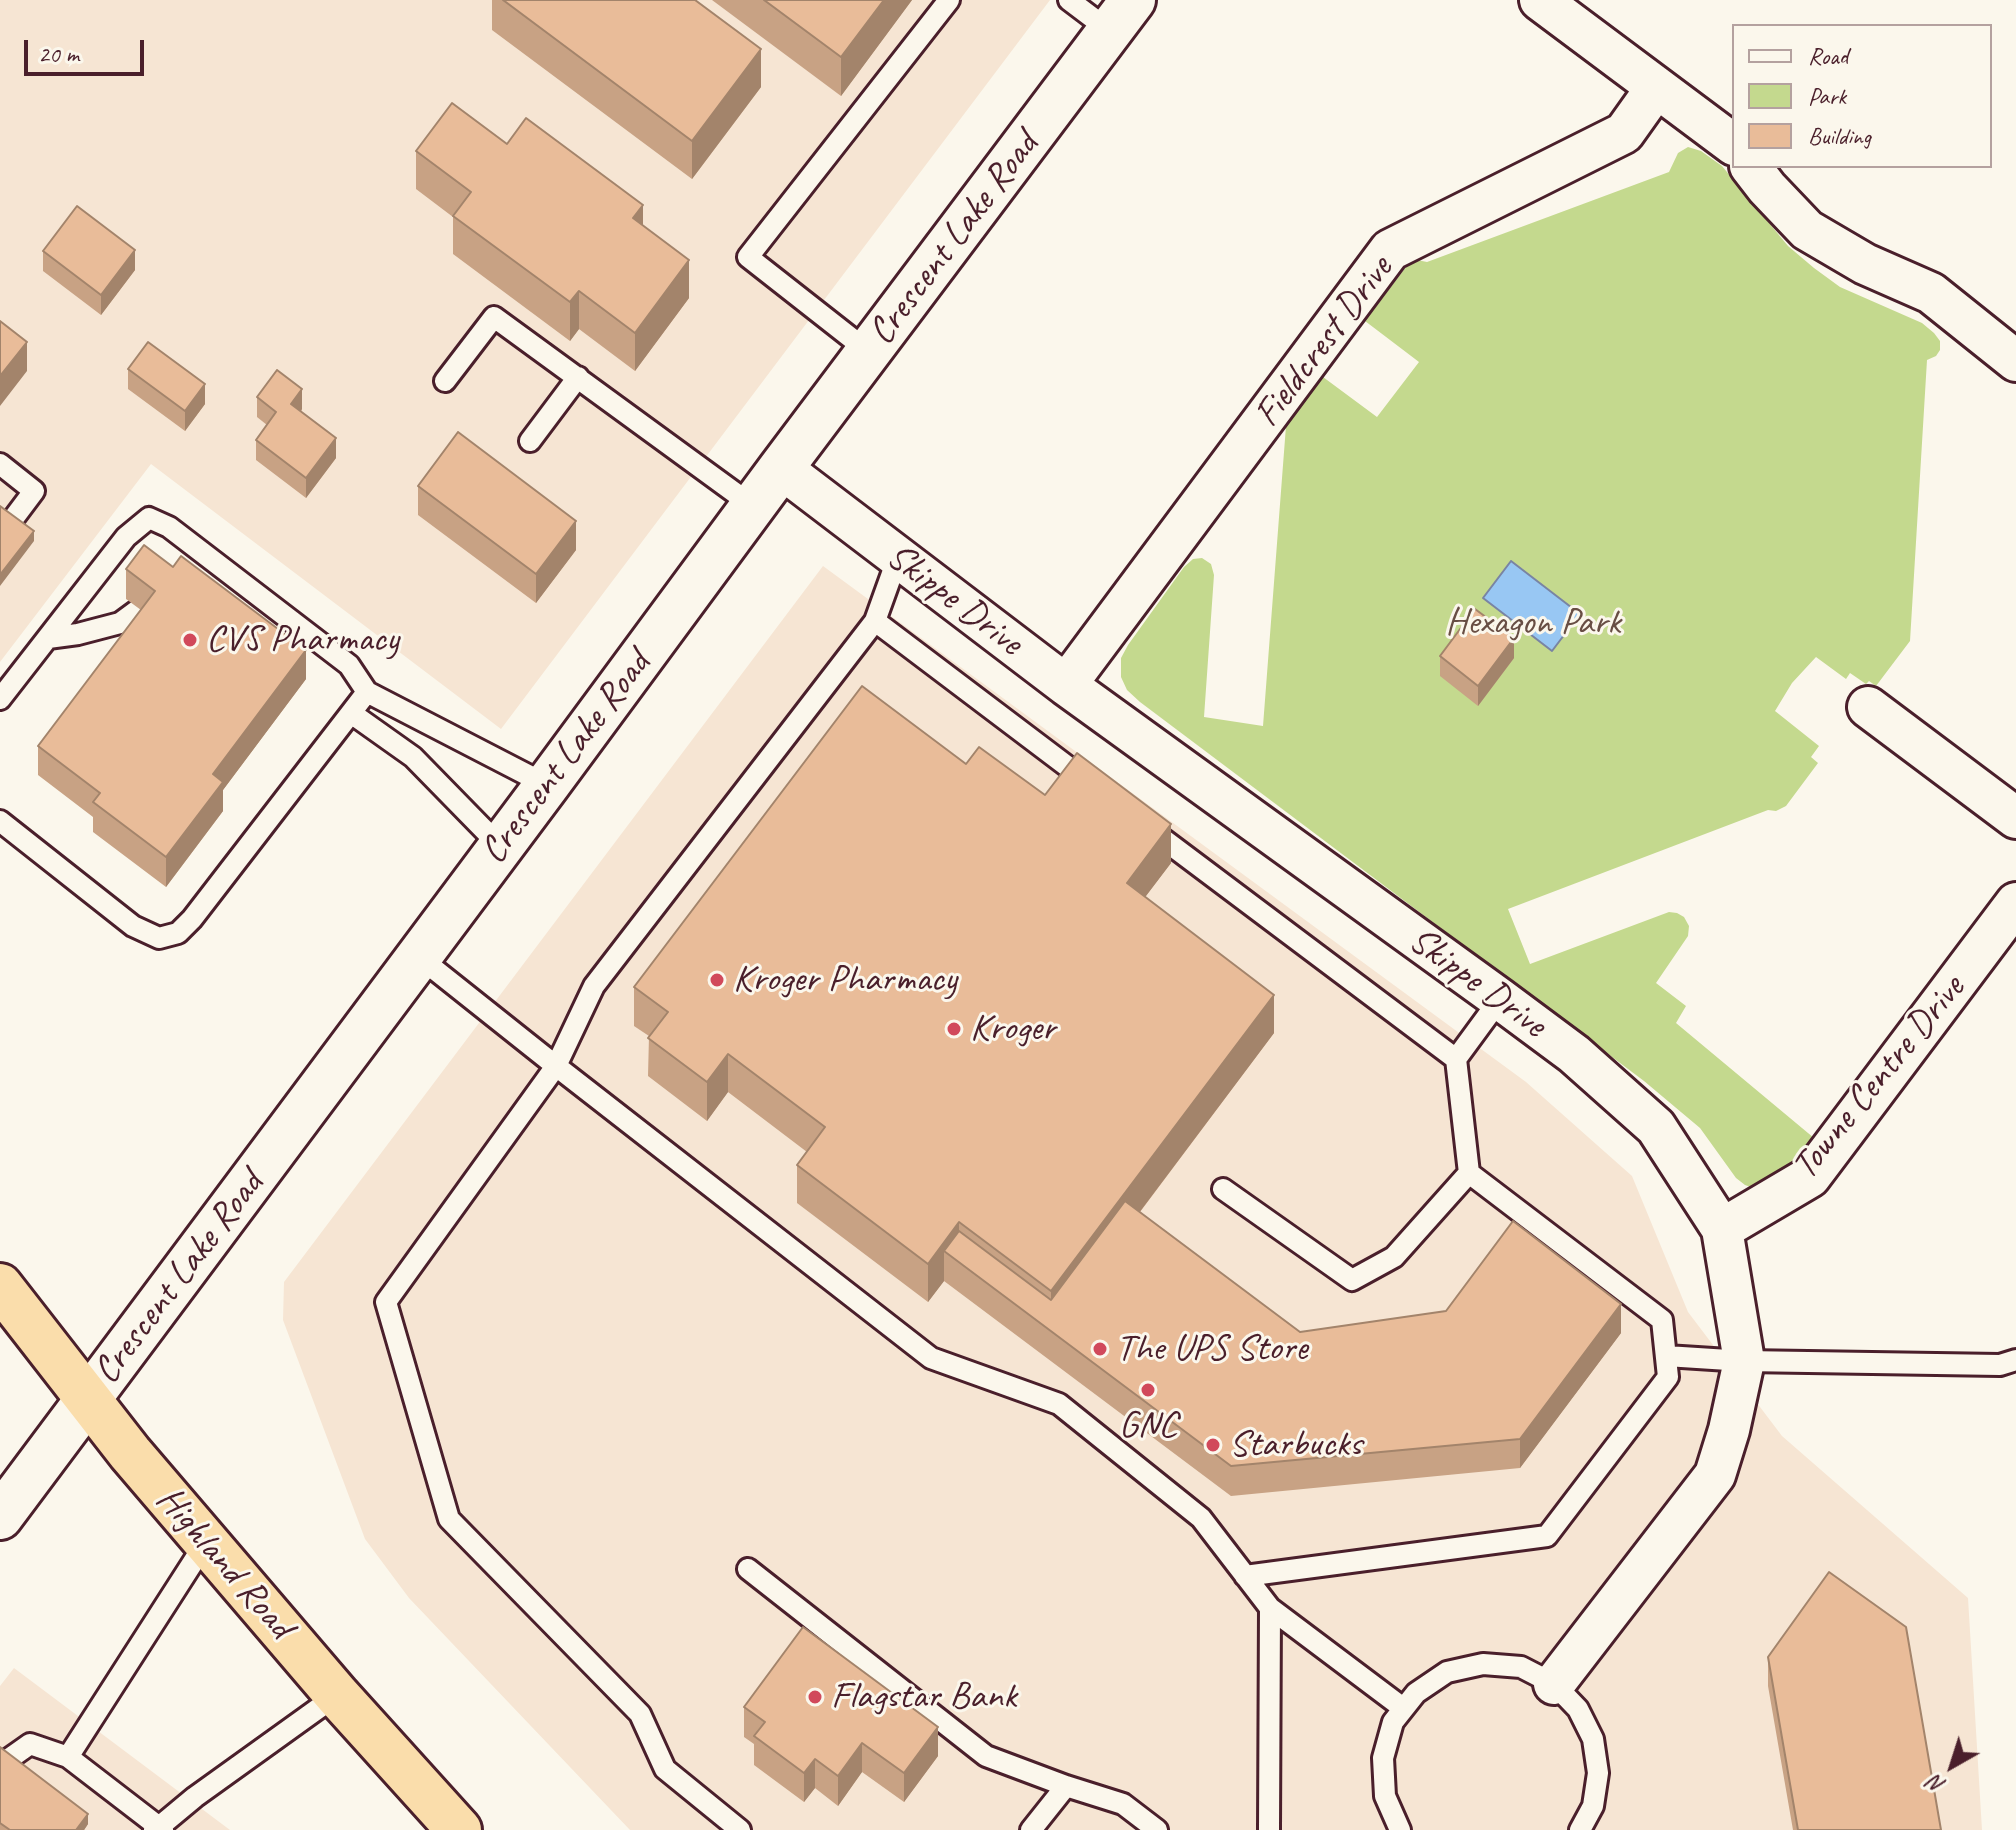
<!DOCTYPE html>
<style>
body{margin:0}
#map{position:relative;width:2016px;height:1830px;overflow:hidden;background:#fbf7ec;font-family:Caveat,sans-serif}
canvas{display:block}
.legend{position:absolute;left:1732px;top:24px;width:260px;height:144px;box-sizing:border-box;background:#fbf7ec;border:2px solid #b4a19f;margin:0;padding:10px 14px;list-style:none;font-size:24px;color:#4a1f2b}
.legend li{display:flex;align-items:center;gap:16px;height:40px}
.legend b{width:40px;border:2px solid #b4a19f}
.north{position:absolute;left:1912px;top:1726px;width:80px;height:80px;-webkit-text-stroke:6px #fbf7ec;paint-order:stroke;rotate:219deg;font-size:22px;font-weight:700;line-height:32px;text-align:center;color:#4a1f2b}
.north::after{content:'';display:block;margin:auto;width:28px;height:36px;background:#4a1f2b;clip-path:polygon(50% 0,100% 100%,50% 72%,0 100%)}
.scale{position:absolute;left:24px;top:40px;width:120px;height:36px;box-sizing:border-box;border:4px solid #4a1f2b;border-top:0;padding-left:10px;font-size:24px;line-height:28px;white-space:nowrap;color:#4a1f2b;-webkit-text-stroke:6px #fbf7ec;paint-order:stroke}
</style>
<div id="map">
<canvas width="2016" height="1830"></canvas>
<ul class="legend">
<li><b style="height:10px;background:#fbf7ec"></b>Road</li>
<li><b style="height:22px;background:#c4d98e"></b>Park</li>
<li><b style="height:22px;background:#e9bc99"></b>Building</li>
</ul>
<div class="north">N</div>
<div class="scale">20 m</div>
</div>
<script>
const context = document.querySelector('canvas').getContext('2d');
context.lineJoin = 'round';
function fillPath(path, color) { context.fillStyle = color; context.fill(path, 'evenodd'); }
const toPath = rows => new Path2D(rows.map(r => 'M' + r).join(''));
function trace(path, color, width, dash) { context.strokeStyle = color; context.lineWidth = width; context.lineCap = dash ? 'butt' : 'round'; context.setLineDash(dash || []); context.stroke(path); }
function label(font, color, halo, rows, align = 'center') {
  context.font = font + ' Caveat,sans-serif'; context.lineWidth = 6; context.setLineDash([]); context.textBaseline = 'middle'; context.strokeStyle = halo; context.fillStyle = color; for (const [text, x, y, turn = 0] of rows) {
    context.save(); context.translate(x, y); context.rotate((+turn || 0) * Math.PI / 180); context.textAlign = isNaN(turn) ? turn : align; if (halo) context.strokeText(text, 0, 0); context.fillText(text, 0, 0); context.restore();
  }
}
fillPath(toPath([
 [0,0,1050,0,501,729,151,464,0,662],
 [823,566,1526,1082,1632,1176,1688,1312,1782,1436,1968,1598,1982,1830,630,1830,409,1598,365,1539,283,1320,284,1282],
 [14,1668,230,1830,0,1830,0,1686]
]), '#f6e5d3');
fillPath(toPath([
 [1688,147,1701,151,1722,166,1788,246,1814,268,1840,287,1922,323,1934,333,1940,341,1940,350,1936,356,1927,360,1910,641,1876,686,1869,681,1866,684,1850,673,1846,679,1816,657,1792,683,1775,711,1819,746,1811,757,1818,763,1786,806,1776,811,1768,810,1508,909,1530,964,1669,912,1677,913,1684,917,1689,926,1688,936,1656,983,1686,1006,1676,1023,1814,1138,1793,1165,1759,1190,1745,1185,1736,1178,1700,1128,1644,1081,1140,702,1127,690,1121,677,1121,658,1128,645,1184,567,1193,559,1202,558,1211,564,1214,575,1204,717,1263,726,1286,426,1323,377,1377,417,1419,362,1365,321,1412,259,1427,262,1669,172,1678,153]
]), '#c4d98e');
const water = toPath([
 [1511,561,1580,614,1552,651,1483,598,1511,561]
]);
fillPath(water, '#98c7f3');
trace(water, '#7984a3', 2);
const lane = toPath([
 [1069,0,1110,31],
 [869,352,748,257,949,0],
 [445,381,494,317,753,506],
 [530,441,578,377],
 [0,464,34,491,10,523],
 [875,621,1088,782],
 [48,638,78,634,120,623,139,609],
 [367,692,547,785],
 [0,699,126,537,149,518,169,527,349,665,367,692,192,919,178,933,159,938,133,926,0,821],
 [351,713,413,757,501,847],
 [1151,830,1456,1059,1469,1173,1662,1320,1668,1377,1547,1536,1245,1576],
 [419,957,556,1066,931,1358,1059,1404,1201,1518,1270,1608,1403,1708],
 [1456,1059,1500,999],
 [1223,1189,1352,1280,1394,1257,1469,1173],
 [1666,1356,1744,1361,2000,1365,2016,1360],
 [748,1569,986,1756,1066,1786,1123,1804,1157,1830],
 [68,1757,206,1542],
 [6,1761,30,1744,68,1757,159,1827,154,1830],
 [163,1830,159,1827,195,1797,337,1695],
 [740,1830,665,1769,640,1714,449,1519,386,1302,556,1066,594,986,875,621,898,557],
 [1031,1830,1066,1786],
 [1269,1830,1270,1608],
 [1400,1830,1385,1796,1383,1758,1393,1722,1416,1693,1447,1672,1483,1664,1521,1667,1554,1684,1578,1709,1593,1739,1598,1773,1593,1806,1580,1830]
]);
const street = toPath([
 [1540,0,1734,145],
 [1750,166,1767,188,1807,230,1865,264,1931,293,2016,361],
 [781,468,1066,685,1500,999,1574,1054,1656,1127,1722,1229,1744,1361,1729,1430,1715,1475,1554,1684],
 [1066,685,1390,250,1624,133,1656,88],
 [1868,707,2016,818],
 [1722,1229,1810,1177,2016,903]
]);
const secondary = toPath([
 [0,1517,547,785,781,468,1133,0]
]);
const highway = toPath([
 [0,1286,130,1453,337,1695,459,1830]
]);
trace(lane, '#4a1f2b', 26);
trace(street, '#4a1f2b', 46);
trace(secondary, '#4a1f2b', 50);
trace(highway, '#4a1f2b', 50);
trace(lane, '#fbf7ec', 20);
trace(street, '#fbf7ec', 40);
trace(secondary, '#fbf7ec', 44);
trace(highway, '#faddab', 44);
fillPath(toPath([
 [492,0,695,0,761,87,692,179,492,30],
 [712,0,912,0,841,96],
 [507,144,643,225,689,298,635,371,579,329,570,341,453,254,453,217,416,189,416,151],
 [43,251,135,270,101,315,43,271],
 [128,369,205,404,185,431,128,389],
 [257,397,302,409,301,412,336,458,306,498,256,460,256,440,267,425,257,417],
 [418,486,576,550,536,603,418,515],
 [126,569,306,679,223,790,223,811,166,887,93,832,93,817,38,775,38,746,141,610,126,599],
 [1440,656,1514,658,1478,706,1440,676],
 [966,764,1045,795,1171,863,1145,897,1274,1033,1140,1212,1300,1332,1621,1333,1520,1468,1231,1496,944,1281,928,1302,797,1203,797,1165,807,1152,728,1092,707,1121,648,1076,649,1036,634,1026,634,987],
 [1768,1657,1941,1830,1793,1830,1768,1686],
 [744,1707,938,1756,904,1802,862,1772,838,1806,815,1788,804,1802,754,1765,754,1744,744,1737],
 [0,1747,88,1824,84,1830,0,1830]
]), '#c8a284');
fillPath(toPath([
 [884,0,912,0,841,96,841,57],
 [761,49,761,87,692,179,692,141],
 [643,205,643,243,633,218],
 [135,250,135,270,101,315,101,295],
 [689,260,689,298,635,371,635,333],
 [579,291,579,329,570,341,570,302],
 [27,342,27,371,0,406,0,376],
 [205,384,205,404,185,431,185,411],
 [302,389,302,409,291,424,291,404],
 [336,438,336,458,306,498,306,478],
 [576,521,576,550,536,603,536,574],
 [34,531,34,541,0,586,0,575],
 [1514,638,1514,658,1478,706,1478,686],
 [306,650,306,679,223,790,223,811,166,887,166,857,213,774],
 [1171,824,1171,863,1127,921,1127,883],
 [1274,995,1274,1033,1051,1330,1051,1291],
 [728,1054,728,1092,707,1121,707,1082],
 [959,1222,959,1261,944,1251,944,1281,928,1302,928,1264],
 [1621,1304,1621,1333,1520,1468,1520,1439],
 [938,1727,938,1756,904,1802,904,1773],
 [862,1743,862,1772,838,1806,838,1776],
 [815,1759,815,1788,804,1802,804,1773],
 [88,1814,88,1824,84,1830,76,1830]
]), '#a3846b');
const building = toPath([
 [503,0,695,0,761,49,692,141,503,0],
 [764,0,884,0,841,57,764,0],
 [452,103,507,144,526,118,643,205,633,218,689,260,635,333,579,291,570,302,453,216,471,192,416,151,452,103],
 [77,206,135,250,101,295,43,251,77,206],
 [0,321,27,342,0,376,0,321],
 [148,342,205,384,185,411,128,369,148,342],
 [277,370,302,389,291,404,336,438,306,478,256,440,276,412,257,397,277,370],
 [458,432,576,521,536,574,418,486,458,432],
 [0,506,34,531,0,575,0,506],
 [144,545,173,567,181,556,306,650,213,774,223,782,166,857,93,802,100,793,38,746,155,591,126,569,144,545],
 [1475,609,1514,638,1478,686,1440,656,1475,609],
 [862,686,966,764,979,747,1045,795,1077,753,1171,824,1127,883,1274,995,1051,1291,959,1222,928,1264,797,1165,825,1127,728,1054,707,1082,648,1038,668,1012,634,987,862,686],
 [1125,1201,1300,1332,1446,1311,1513,1221,1621,1304,1520,1439,1231,1466,944,1251,959,1231,1051,1300,1125,1201],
 [1829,1572,1906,1627,1941,1830,1798,1830,1768,1657,1829,1572],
 [803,1627,938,1727,904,1773,862,1743,838,1776,815,1759,804,1773,754,1736,765,1722,744,1707,803,1627],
 [0,1747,88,1814,76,1830,10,1830,0,1823,0,1747]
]);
fillPath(building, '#e9bc99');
trace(building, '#a3846b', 2);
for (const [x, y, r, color] of [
 [190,640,8,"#d1495b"],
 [717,980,8,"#d1495b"],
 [954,1029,8,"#d1495b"],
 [1100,1349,8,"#d1495b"],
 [1148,1390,8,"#d1495b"],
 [1213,1445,8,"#d1495b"],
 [815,1697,8,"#d1495b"]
]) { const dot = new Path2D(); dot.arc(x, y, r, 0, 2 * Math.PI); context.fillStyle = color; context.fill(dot); trace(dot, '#fbf7ec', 3); }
label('38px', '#4a1f2b', '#fbf7ec', [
 ["Crescent Lake Road",954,239,-53],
 ["Fieldcrest Drive",1324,342,-53],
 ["Skippe Drive",954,600,37],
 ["Crescent Lake Road",566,758,-53],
 ["Skippe Drive",1477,983,36],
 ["Towne Centre Drive",1879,1078,-51],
 ["Crescent Lake Road",179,1278,-53],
 ["Highland Road",224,1563,49]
]);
label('38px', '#684e44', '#fbf7ec', [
 ["Hexagon Park",1533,623]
]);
label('38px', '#4a1f2b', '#fbf7ec', [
 ["CVS Pharmacy",206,640],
 ["Kroger Pharmacy",733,980],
 ["Kroger",970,1029],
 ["The UPS Store",1116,1349],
 ["GNC",1148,1426,"center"],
 ["Starbucks",1229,1445],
 ["Flagstar Bank",831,1697]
], 'left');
</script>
